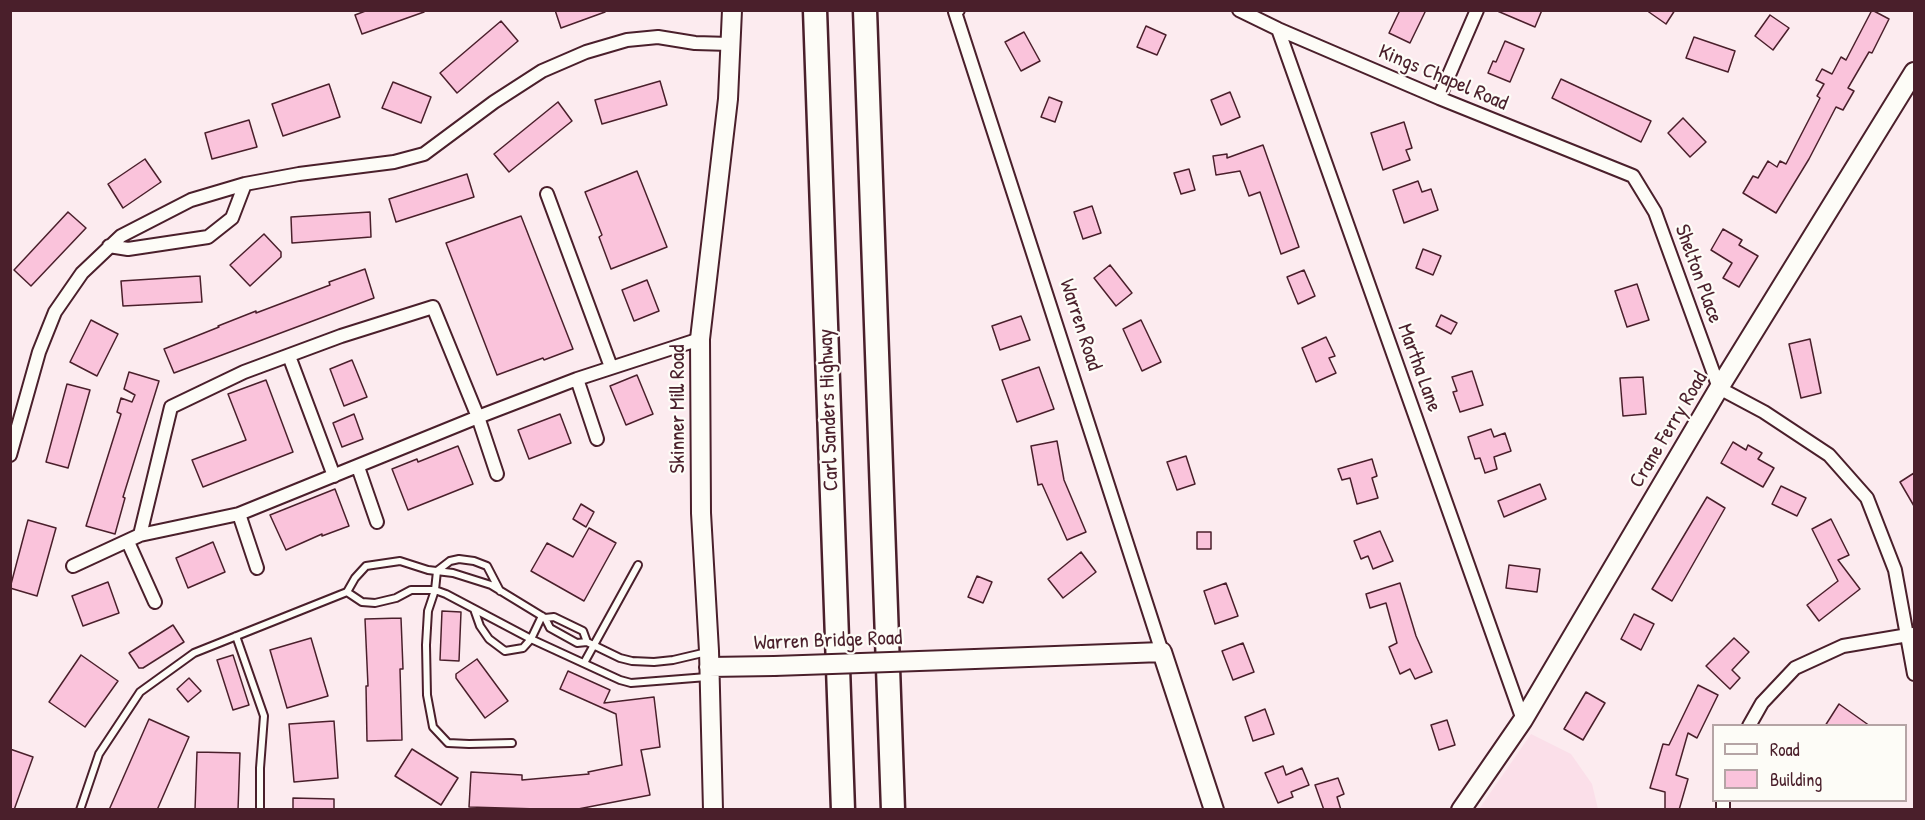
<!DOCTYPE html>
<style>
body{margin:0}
#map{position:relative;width:1925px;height:820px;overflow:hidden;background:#fcebef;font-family:"Patrick Hand",sans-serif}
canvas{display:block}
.frame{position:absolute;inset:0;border:12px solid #4a1f2b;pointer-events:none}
.legend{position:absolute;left:1712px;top:724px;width:195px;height:78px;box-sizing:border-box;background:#fdfcf7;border:2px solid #b5a4a5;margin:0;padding:8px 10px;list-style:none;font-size:18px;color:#4a1f2b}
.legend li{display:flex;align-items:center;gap:12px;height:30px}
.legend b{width:30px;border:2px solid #b5a4a5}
</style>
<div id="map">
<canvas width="1925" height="820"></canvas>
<div class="frame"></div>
<ul class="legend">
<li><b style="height:8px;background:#fdfcf7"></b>Road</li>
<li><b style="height:16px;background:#fac3db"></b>Building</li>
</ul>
</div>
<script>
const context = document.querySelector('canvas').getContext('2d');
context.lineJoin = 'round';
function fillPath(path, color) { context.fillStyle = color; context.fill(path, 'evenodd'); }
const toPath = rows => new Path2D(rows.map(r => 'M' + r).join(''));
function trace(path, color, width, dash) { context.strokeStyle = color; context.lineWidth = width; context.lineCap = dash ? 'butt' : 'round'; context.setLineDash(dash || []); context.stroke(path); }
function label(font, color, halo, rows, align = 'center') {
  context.font = font + ' "Patrick Hand",sans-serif'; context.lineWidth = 4.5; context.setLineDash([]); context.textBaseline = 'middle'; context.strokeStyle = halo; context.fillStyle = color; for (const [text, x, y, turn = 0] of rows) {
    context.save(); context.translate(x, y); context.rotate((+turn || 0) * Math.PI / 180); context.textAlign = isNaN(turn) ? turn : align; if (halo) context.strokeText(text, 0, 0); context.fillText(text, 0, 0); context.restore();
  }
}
fillPath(toPath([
 [1531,734,1571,754,1592,784,1598,809,1479,809]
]), '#fbdfe9');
const building = toPath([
 [368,10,424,10,424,12,362,34,355,15,368,10],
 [555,10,605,10,605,12,561,28,555,10],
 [1400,10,1426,10,1410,43,1389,33,1400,10],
 [1495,10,1542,10,1535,27,1495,10],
 [1646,10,1675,10,1666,24,1646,10],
 [1872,10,1889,19,1872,53,1869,52,1848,88,1854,91,1843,110,1836,107,1809,159,1776,213,1743,193,1753,176,1758,178,1768,161,1777,167,1780,161,1786,164,1820,98,1817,96,1824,84,1816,80,1822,69,1832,74,1841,57,1846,60,1872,10],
 [1770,15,1789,28,1773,50,1755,36,1770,15],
 [501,21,518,41,457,93,440,73,501,21],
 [1146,26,1166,35,1157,55,1137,47,1146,26],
 [1024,32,1040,61,1021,71,1005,42,1024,32],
 [1694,37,1735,51,1728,72,1686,58,1694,37],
 [1505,41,1524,49,1510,82,1488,73,1493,61,1496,62,1505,41],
 [1561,79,1651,121,1641,142,1552,98,1561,79],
 [660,81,667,105,602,124,595,100,660,81],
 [393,82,431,97,421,123,382,108,393,82],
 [329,84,340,117,283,136,272,104,329,84],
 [1230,92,1240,117,1221,125,1211,100,1230,92],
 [1049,97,1062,102,1055,122,1041,117,1049,97],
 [558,102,572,121,509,172,494,154,558,102],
 [1683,118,1706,142,1690,157,1668,133,1683,118],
 [249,120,257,147,212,159,205,133,249,120],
 [1404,122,1412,148,1406,150,1410,160,1383,170,1371,133,1404,122],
 [1263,145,1299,247,1281,254,1260,192,1249,196,1240,171,1216,175,1213,156,1227,154,1227,158,1263,145],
 [145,159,161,182,123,208,108,184,145,159],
 [1189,169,1195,190,1181,194,1174,173,1189,169],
 [637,171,667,247,611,269,599,237,602,235,585,192,637,171],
 [467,174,474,197,396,222,389,199,467,174],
 [1418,181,1422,192,1431,189,1438,210,1404,223,1393,190,1418,181],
 [1092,206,1101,233,1083,239,1074,212,1092,206],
 [68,212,86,228,31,286,14,270,68,212],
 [370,212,371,237,292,243,291,217,370,212],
 [521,216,573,349,544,360,543,358,497,375,446,243,521,216],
 [1723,229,1742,240,1739,245,1758,256,1739,287,1723,278,1732,263,1711,250,1723,229],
 [264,234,281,252,281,257,250,286,230,265,264,234],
 [1423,249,1441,256,1433,275,1416,268,1423,249],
 [1110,265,1132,293,1116,306,1094,278,1110,265],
 [365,269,374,298,174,373,164,349,219,327,218,326,256,311,256,313,330,285,329,282,365,269],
 [1304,270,1315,296,1298,304,1287,277,1304,270],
 [200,276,202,302,123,306,121,281,200,276],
 [647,280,659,311,634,321,622,290,647,280],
 [1637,284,1649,320,1627,327,1615,291,1637,284],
 [1441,315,1457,323,1451,334,1436,326,1441,315],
 [1021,316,1030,340,1000,350,992,326,1021,316],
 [91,320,118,334,97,376,70,362,91,320],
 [1141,320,1161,362,1142,371,1123,329,1141,320],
 [1326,337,1335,356,1329,358,1336,373,1316,382,1302,348,1326,337],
 [1810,339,1821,393,1801,398,1789,344,1810,339],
 [352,360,367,397,344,406,330,369,352,360],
 [1039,367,1054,409,1017,422,1002,380,1039,367],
 [1472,371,1483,405,1460,412,1453,392,1457,391,1452,377,1472,371],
 [129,372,159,381,123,497,125,498,115,534,86,526,121,414,117,412,121,398,132,402,135,395,124,389,129,372],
 [637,375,653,414,626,425,610,386,637,375],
 [1643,377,1646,414,1623,416,1620,378,1643,377],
 [266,380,293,452,203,487,192,460,246,440,228,394,266,380],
 [67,384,90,390,68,468,46,462,67,384],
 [354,414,363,439,342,447,333,423,354,414],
 [560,414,571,443,529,459,518,430,560,414],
 [1491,429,1494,437,1505,433,1511,451,1494,457,1497,469,1485,473,1480,458,1475,459,1468,437,1491,429],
 [1057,441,1064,480,1086,532,1067,540,1042,484,1038,485,1031,446,1057,441],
 [1733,442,1746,450,1748,445,1762,453,1758,459,1774,468,1763,487,1721,463,1733,442],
 [458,446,473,484,408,510,392,469,417,459,418,462,458,446],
 [1186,456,1195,484,1177,490,1167,462,1186,456],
 [1372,459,1377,476,1372,478,1378,498,1357,504,1350,478,1342,480,1338,469,1372,459],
 [1914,473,1914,506,1900,482,1914,473],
 [1540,484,1546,499,1504,517,1498,501,1540,484],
 [1781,486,1806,498,1797,516,1772,504,1781,486],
 [335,489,349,526,322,536,322,534,286,550,270,515,335,489],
 [1707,497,1725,508,1672,601,1652,589,1707,497],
 [581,504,594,512,586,527,573,519,581,504],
 [1831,519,1849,555,1838,560,1860,589,1819,621,1807,605,1838,581,1812,529,1831,519],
 [28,520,56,528,37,596,10,588,28,520],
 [589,528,616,543,584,601,531,571,547,543,573,557,589,528],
 [1380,531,1393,561,1373,569,1368,556,1361,559,1354,541,1380,531],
 [1197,532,1211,532,1211,549,1197,549,1197,532],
 [213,542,225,572,188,588,176,558,213,542],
 [1081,552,1096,572,1063,598,1048,579,1081,552],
 [1509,565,1540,569,1537,592,1506,588,1509,565],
 [977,576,992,582,983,603,968,597,977,576],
 [108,582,119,613,83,626,72,596,108,582],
 [1226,583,1238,616,1215,624,1204,591,1226,583],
 [1400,583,1416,636,1432,672,1415,679,1410,669,1400,674,1389,647,1397,643,1386,603,1370,608,1366,594,1400,583],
 [442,611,461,612,459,661,440,660,442,611],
 [1634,614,1654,624,1641,650,1621,639,1634,614],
 [401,618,403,669,400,669,402,740,367,741,366,686,368,686,365,619,401,618],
 [173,625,184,642,143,668,139,668,129,653,173,625],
 [311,638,328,696,287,708,270,650,311,638],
 [1734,638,1749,652,1732,670,1740,678,1730,689,1706,666,1734,638],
 [1243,643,1254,672,1233,680,1222,651,1243,643],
 [81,655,118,681,85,727,49,702,81,655],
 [233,655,249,705,233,710,217,660,233,655],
 [477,659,508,701,485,718,456,678,456,674,477,659],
 [568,671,610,690,604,703,654,697,660,747,641,750,650,795,573,810,469,807,471,772,522,775,522,780,589,774,588,772,622,765,616,714,560,689,568,671],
 [189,678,201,691,188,702,177,689,189,678],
 [1698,685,1718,695,1697,738,1688,733,1676,775,1688,779,1679,810,1665,810,1665,792,1650,788,1663,744,1669,745,1698,685],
 [1586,692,1605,703,1583,740,1564,729,1586,692],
 [1839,704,1870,726,1825,726,1839,704],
 [1265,709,1274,734,1253,741,1245,717,1265,709],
 [149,719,189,737,157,810,109,810,149,719],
 [1447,720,1455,745,1439,750,1431,725,1447,720],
 [334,721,338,778,294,782,289,724,334,721],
 [10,749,33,757,14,810,10,810,10,749],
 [412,749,458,778,441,805,395,776,412,749],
 [197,752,240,753,238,810,195,810,197,752],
 [1283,766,1286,775,1302,768,1309,785,1291,792,1293,797,1278,803,1265,773,1283,766],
 [1338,778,1344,794,1337,797,1341,810,1324,810,1315,785,1338,778],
 [293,798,334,799,334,810,293,810,293,798]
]);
fillPath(building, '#fac3db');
trace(building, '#4a1f2b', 1.5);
const lane = toPath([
 [500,591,487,566,474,561,459,559,450,561,437,571,435,590,428,611,426,645,427,695,433,727,448,743,469,744,512,743],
 [347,592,362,602,375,603,396,598,411,590,435,590,446,594,531,639,620,680,631,683,707,677],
 [474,609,480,626,489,639,505,651,523,648,531,639,542,616],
 [545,618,550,628,577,643,587,642],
 [236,636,264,716,260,768,260,810],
 [584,663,638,565],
 [80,810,99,754,140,692,194,653,347,592,355,578,366,566,400,561,428,570,453,573,491,585,545,618,554,617,583,631,587,642,620,658,632,661,654,662,673,660,707,652]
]);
const street = toPath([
 [958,10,955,12,1162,652],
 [1239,10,1278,29,1439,98,1633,176,1655,212,1719,388,1764,412,1829,455,1867,498,1895,570,1914,674],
 [1278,29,1523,720],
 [1439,98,1477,10],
 [547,194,611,367],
 [109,246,128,249,208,237,232,218,245,184],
 [289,356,334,476],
 [577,379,597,439],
 [10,455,39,352,55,312,82,273,121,236,191,200,245,184,299,174,394,162,424,154,494,102,542,71,586,52,627,40,658,37,695,43,730,44],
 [358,467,377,522],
 [497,474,478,417,433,307,341,336,244,372,171,407,140,535,239,514,478,417,577,379,700,339],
 [239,514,257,568],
 [128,542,155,602],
 [73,566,140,535],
 [1749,726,1762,703,1795,668,1843,646,1914,634],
 [1723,810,1723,800]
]);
const secondary = toPath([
 [948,660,1162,652,1214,810],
 [709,667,774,666],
 [713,810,709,651,701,513,700,339,728,99,732,10],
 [1461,810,1523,720,1719,388,1914,72]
]);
const highway = toPath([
 [815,10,843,810],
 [865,10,893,810]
]);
trace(lane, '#4a1f2b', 10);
trace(street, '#4a1f2b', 16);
trace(secondary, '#4a1f2b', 22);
trace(highway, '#4a1f2b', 27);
trace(lane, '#fdfcf7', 6);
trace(street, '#fdfcf7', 12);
trace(secondary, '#fdfcf7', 18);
trace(highway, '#fdfcf7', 22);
const secondaryBridge = toPath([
 [774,666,948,660]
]);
trace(secondaryBridge, '#4a1f2b', 22, []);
trace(secondaryBridge, '#fdfcf7', 18);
label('21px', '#4a1f2b', '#fdfcf7', [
 ["Kings Chapel Road",1443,78,23],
 ["Shelton Place",1698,274,70],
 ["Warren Road",1080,325,72],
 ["Martha Lane",1419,368,70],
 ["Skinner Mill Road",678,409,-90],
 ["Carl Sanders Highway",829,410,-92],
 ["Crane Ferry Road",1669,430,-59],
 ["Warren Bridge Road",828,641,-2]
]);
</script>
